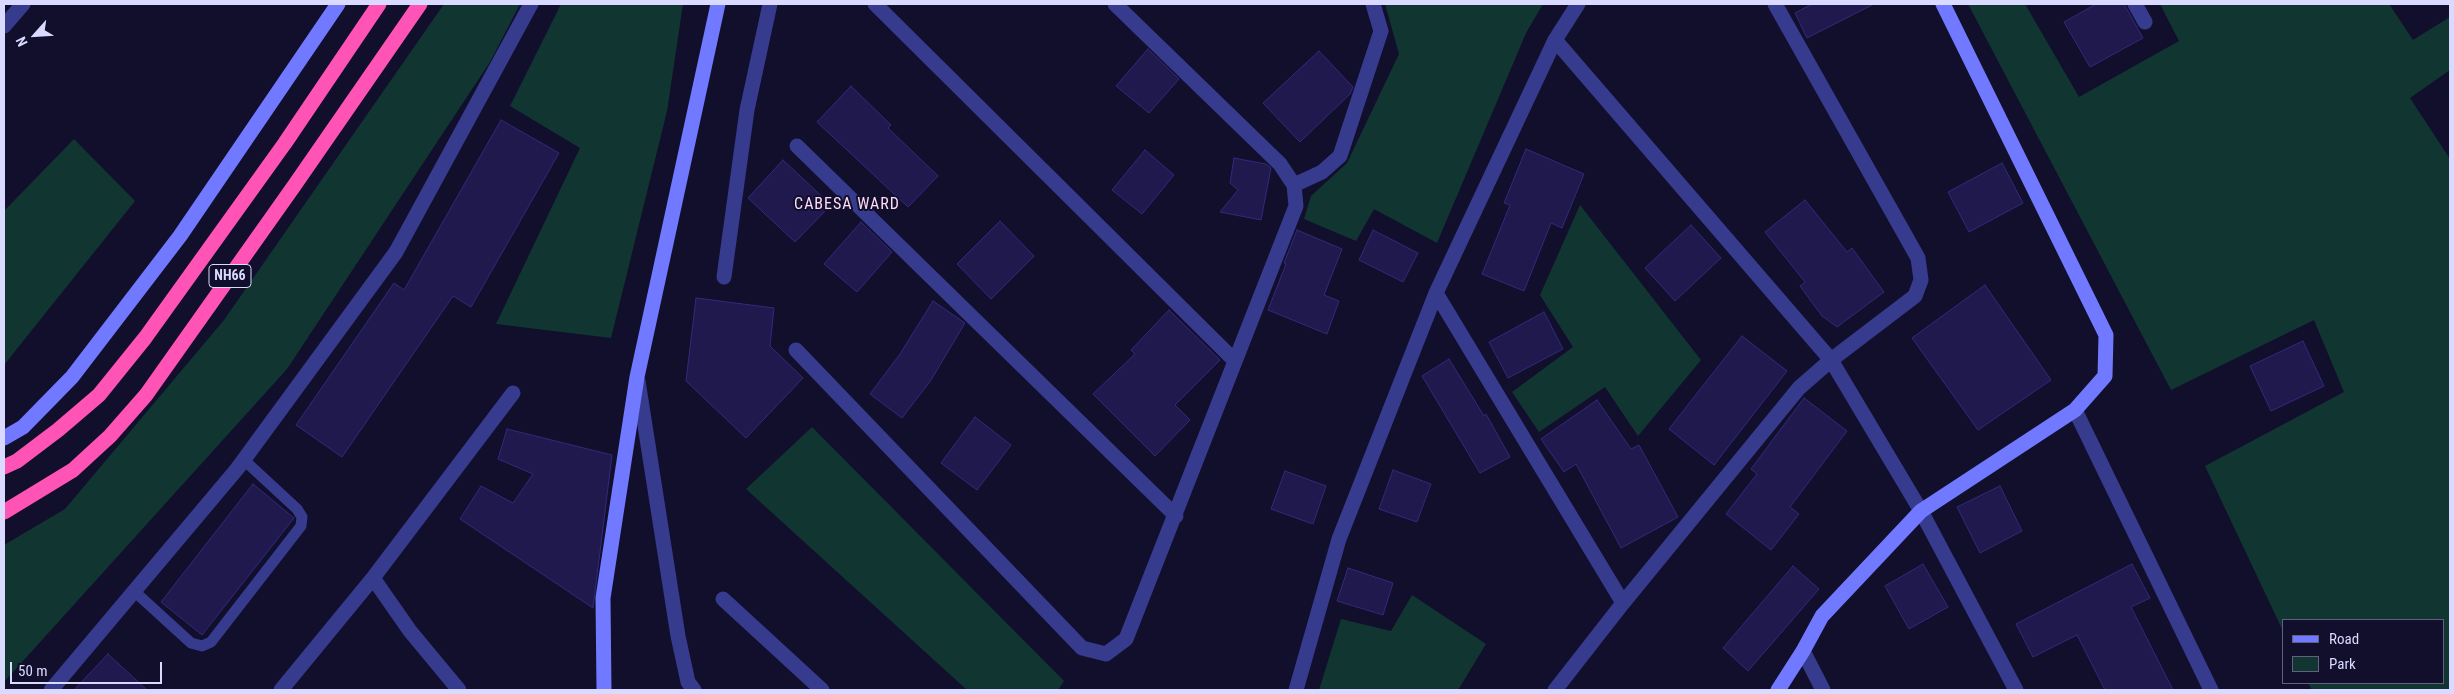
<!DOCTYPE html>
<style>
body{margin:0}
#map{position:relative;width:2454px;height:694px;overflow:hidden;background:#110f2c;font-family:"Roboto Condensed",sans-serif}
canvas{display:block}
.frame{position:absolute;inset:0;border:5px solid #dad9ff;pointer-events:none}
.legend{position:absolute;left:2282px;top:619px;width:162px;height:65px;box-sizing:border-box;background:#110f2c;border:1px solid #616080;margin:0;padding:6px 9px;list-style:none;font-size:15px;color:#dad9ff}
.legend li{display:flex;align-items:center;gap:10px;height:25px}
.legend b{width:25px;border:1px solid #616080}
.north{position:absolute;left:10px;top:10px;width:50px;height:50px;-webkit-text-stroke:4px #110f2c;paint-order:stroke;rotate:244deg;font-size:14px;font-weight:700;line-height:20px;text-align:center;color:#dad9ff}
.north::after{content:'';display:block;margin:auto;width:18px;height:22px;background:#dad9ff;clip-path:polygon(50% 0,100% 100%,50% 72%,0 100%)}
.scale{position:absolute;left:10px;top:662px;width:152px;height:22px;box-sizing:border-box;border:2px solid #dad9ff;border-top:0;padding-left:6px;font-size:15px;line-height:18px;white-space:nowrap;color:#dad9ff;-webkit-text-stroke:4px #110f2c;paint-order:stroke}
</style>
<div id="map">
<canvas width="2454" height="694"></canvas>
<div class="frame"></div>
<ul class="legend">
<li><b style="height:6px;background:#7079ff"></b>Road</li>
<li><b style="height:14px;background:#113632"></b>Park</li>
</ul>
<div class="north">N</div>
<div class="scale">50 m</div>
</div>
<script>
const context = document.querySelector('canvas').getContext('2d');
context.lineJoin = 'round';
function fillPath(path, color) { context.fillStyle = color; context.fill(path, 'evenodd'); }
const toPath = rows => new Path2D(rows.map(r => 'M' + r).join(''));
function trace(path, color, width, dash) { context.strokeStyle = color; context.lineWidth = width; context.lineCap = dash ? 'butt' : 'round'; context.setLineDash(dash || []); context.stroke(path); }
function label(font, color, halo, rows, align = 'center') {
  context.font = font + ' "Roboto Condensed",sans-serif'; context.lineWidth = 4; context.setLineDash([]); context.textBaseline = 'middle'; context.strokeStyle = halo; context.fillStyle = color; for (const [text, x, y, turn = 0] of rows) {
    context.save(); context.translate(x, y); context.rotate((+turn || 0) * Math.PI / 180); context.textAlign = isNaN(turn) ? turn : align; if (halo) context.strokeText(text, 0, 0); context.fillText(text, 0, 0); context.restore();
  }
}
fillPath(toPath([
 [444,4,520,4,490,62,287,369,4,682,4,545,65,509,224,320],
 [561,4,683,4,667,111,611,338,496,324,580,148,510,106],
 [1385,4,1543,4,1526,33,1437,243,1374,209,1356,241,1304,219,1311,196,1347,163,1399,54],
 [1968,4,2025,4,2079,97,2179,41,2160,4,2389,4,2413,40,2450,17,2450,70,2410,98,2450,159,2450,690,2312,690,2308,683,2443,683,2443,620,2283,620,2283,631,2205,466,2344,392,2314,320,2171,390],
 [74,139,135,201,4,365,4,211],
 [1580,205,1701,360,1638,436,1605,387,1539,432,1512,392,1573,347,1540,295],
 [812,427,1064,681,1058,690,967,690,746,489],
 [1412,595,1486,644,1458,690,1319,690,1341,619,1391,631]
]), '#113632');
const building = toPath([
 [1812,4,1874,4,1807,38,1795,13,1812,4],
 [2096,4,2124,4,2143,38,2090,67,2064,22,2096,4],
 [1148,49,1179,79,1149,113,1116,86,1148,49],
 [1319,51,1353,87,1350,94,1300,142,1263,103,1319,51],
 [851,86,891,125,888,128,938,176,908,207,817,122,851,86],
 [501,120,559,153,471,307,453,296,342,457,296,425,394,283,404,290,501,120],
 [1526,149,1584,174,1562,228,1551,223,1524,291,1482,274,1510,205,1504,203,1526,149],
 [1145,150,1174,175,1142,214,1112,190,1145,150],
 [1234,158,1266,164,1271,168,1261,220,1220,212,1238,190,1230,183,1234,158],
 [783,160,831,205,795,242,748,198,783,160],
 [2002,163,2023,203,1969,232,1948,192,2002,163],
 [1805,200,1847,252,1852,248,1884,292,1837,327,1822,316,1800,286,1805,282,1765,232,1805,200],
 [1000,221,1034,256,991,299,957,264,1000,221],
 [861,222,892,252,857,292,824,264,861,222],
 [1691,225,1721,258,1675,301,1645,268,1691,225],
 [1297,230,1342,249,1324,295,1339,301,1327,334,1268,310,1286,264,1284,263,1297,230],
 [1373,230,1418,253,1403,282,1359,260,1373,230],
 [1985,285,2051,380,1978,430,1912,338,1985,285],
 [696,298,774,308,770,346,803,378,746,438,686,381,696,298],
 [933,301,965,323,931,380,902,418,870,394,900,354,933,301],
 [1169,310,1220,360,1175,405,1190,420,1155,456,1093,394,1135,354,1131,350,1169,310],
 [1544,312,1563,349,1508,378,1489,342,1544,312],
 [1742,336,1787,371,1714,465,1669,429,1742,336],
 [2303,341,2324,386,2271,411,2250,366,2303,341],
 [1449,359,1484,416,1486,414,1510,457,1480,473,1422,376,1449,359],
 [1804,398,1847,431,1790,507,1799,514,1771,550,1726,514,1757,474,1751,469,1804,398],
 [1597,400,1631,449,1639,445,1678,517,1621,548,1576,464,1564,472,1541,439,1597,400],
 [975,417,1011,445,977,490,941,463,975,417],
 [507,429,612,455,593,608,460,519,481,486,513,503,533,474,498,459,507,429],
 [1393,470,1431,484,1417,522,1379,509,1393,470],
 [1285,471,1326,486,1313,524,1271,509,1285,471],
 [253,484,294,518,202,635,161,602,253,484],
 [2000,486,2022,531,1980,553,1957,507,2000,486],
 [1923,564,1948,607,1909,629,1885,586,1923,564],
 [2132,564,2150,598,2131,607,2173,690,2105,690,2077,635,2033,657,2016,624,2132,564],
 [1793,566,1819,589,1748,671,1723,648,1793,566],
 [1348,568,1393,583,1383,615,1337,601,1348,568],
 [108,654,147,690,74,690,108,654]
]);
fillPath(building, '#1f194e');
trace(building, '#332a7c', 1);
trace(toPath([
 [134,591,191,643,202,646,211,642,301,526,302,517,297,509,244,460]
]), '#363b8e', 11);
trace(toPath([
 [875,4,1235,361],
 [2135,4,2145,22],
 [4,26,23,4],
 [1555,40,1831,360,1921,511,2016,690],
 [797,146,1176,516],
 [1294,185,1322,172,1340,156,1381,31,1373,4],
 [724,277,747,110,770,4],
 [1436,293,1623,603],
 [796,350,1082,648,1106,654,1126,639,1296,206,1294,185,1280,164,1115,4],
 [638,381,678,636,688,682,694,690],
 [2075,410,2211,690],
 [373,578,513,393],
 [723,599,822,690],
 [1803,651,1823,690],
 [51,690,237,469,396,252,531,4],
 [281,690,373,578,410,631,459,690],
 [1296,690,1339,539,1436,293,1555,40,1578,4],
 [1555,690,1623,603,1799,388,1831,360,1915,296,1921,280,1918,258,1775,4]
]), '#363b8e', 15);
trace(toPath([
 [4,438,23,427,72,377,180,236,338,4],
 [604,690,603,598,637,377,718,4],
 [1778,690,1803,651,1822,616,1921,511,2075,410,2105,376,2106,335,1943,4]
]), '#7079ff', 15);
trace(toPath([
 [4,467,17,461,58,430,99,395,145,338,285,143,379,4],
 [4,512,73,470,110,436,146,395,294,186,420,4]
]), '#ff54b5', 15);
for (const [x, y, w] of [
 [230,276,42]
]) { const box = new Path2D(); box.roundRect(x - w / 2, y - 11.5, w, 23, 4); context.fillStyle = '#110f2c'; context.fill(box); trace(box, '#dad9ff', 1); }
label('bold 14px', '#dad9ff', null, [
 ["NH66",230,276]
]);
context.letterSpacing = '1px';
label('16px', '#ffdbf5', '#110f2c', [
 ["CABESA WARD",847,205]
]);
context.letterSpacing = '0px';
</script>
